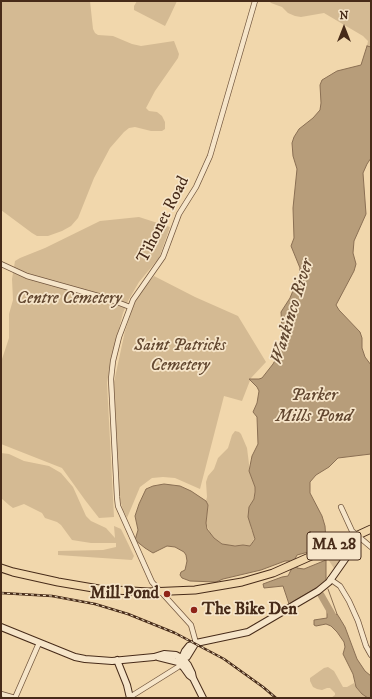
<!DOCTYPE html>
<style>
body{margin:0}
#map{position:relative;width:372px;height:699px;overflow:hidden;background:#f1d7ac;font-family:"IM FELL DW Pica",serif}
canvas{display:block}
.frame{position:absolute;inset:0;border:2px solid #472b19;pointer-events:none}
.north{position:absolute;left:324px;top:8px;width:40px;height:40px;-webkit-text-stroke:3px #f6e5c9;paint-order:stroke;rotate:0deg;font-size:11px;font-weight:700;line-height:16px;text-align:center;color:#472b19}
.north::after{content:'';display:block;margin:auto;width:14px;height:18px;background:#472b19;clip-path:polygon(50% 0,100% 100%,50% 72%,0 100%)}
</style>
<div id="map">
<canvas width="372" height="699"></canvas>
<div class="frame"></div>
<div class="north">N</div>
</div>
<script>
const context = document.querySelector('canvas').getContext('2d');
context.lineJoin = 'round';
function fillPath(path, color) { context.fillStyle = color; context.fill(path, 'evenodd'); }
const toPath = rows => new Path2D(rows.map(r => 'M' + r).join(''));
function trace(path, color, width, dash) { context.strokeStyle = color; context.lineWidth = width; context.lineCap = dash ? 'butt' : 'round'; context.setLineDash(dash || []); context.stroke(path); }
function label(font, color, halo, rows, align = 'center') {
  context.font = font + ' "IM FELL DW Pica",serif'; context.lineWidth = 3.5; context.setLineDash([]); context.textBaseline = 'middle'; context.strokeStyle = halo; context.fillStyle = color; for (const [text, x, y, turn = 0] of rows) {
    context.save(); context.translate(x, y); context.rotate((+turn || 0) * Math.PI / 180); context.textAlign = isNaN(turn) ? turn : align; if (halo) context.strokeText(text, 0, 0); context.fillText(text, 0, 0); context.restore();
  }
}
fillPath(toPath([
 [1,1,90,1,93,29,95,33,98,35,113,36,132,44,141,46,174,41,179,54,178,58,155,91,146,108,149,111,157,112,162,116,165,122,165,129,162,131,151,131,135,127,129,128,124,132,110,148,94,178,78,218,71,226,62,231,48,236,37,236,32,233,1,210],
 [137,1,177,1,170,16,165,26,134,10,134,6],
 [269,1,371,1,371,47,367,46,368,41,363,36,324,13,301,17,295,16,288,13,282,7,271,3],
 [139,217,170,227,159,258,139,282,128,301,123,313,112,356,107,383,114,517,99,518,85,500,62,468,1,444,1,362,9,338,9,314,13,300,12,279,15,261,20,258,45,248,100,221],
 [154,276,195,297,238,316,266,362,251,378,242,401,224,396,200,489,175,478,163,477,152,478,140,487,127,518,123,510,119,496,114,382,125,331,136,298],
 [235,431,239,432,241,434,247,448,249,464,249,471,255,487,254,499,249,507,251,529,255,537,250,546,244,545,228,546,222,544,214,538,210,533,206,523,208,505,206,501,207,497,206,482,208,476,214,469,218,458,228,448,232,435],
 [1,453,9,454,24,461,49,466,61,473,73,487,86,516,91,521,106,528,115,538,114,526,121,529,134,556,132,560,58,555,58,551,103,550,116,547,116,543,91,543,72,540,61,525,57,522,45,518,42,513,24,504,13,508,9,505,1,498],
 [357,539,337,573,326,556],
 [328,667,334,671,343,687,347,687,354,683,356,687,362,694,368,698,331,698,335,695,335,693,330,688,327,688,322,690,317,689,313,687,310,681,310,678,324,668]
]), '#d4ba93');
const water = toPath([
 [367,46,371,47,371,158,367,164,363,173,366,214,354,241,353,253,356,264,354,271,336,305,339,310,360,332,362,338,362,348,365,357,371,365,371,454,338,458,329,467,316,475,310,482,310,493,322,516,325,526,326,541,322,546,316,550,297,555,295,559,297,568,304,569,326,560,326,580,323,584,289,604,283,586,264,588,263,584,282,577,288,576,292,568,290,561,285,561,261,570,223,579,216,582,190,581,182,578,180,575,181,572,185,570,187,561,186,555,184,552,175,547,167,546,153,553,145,548,135,540,138,530,135,516,139,504,146,489,153,486,164,484,180,486,191,491,206,501,208,505,206,523,207,529,214,538,222,544,235,546,243,545,250,546,255,539,248,517,249,507,254,499,255,492,255,487,249,471,252,456,258,444,257,417,253,412,257,403,259,391,257,387,249,379,259,379,262,378,273,364,277,357,280,350,282,329,281,312,290,298,299,276,300,268,291,246,294,238,293,208,297,169,293,156,292,143,294,137,299,129,313,118,320,110,321,103,320,85,322,80,337,71,361,65,367,46],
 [327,611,333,616,337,614,339,617,345,627,357,659,365,671,371,676,371,698,368,698,362,694,356,687,353,674,343,654,345,647,344,642,337,632,331,626,326,624,316,626,314,625,314,620,327,618,327,611]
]);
fillPath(water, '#b79d7a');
trace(water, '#8a6f53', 1);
trace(toPath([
 [328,589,337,614]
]), '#8a6f53', 1);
trace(toPath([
 [321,595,337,623]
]), '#b79d7a', 7);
const minor = toPath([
 [1,264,27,276,109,299,130,307],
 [341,507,352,531,371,547],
 [330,579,340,586,349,601,358,621,366,646,371,655],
 [196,643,191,625,152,582,118,506,117,497,111,379,113,361,119,337,133,300,163,257,179,214,196,187,210,156,255,1],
 [1,694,15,698],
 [130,697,178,667,180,663],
 [15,698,39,643]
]);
const secondary = toPath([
 [1,627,75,657,85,659,112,661,154,657,164,654,176,655,183,659,188,665,192,673,193,678,203,698],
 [158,657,178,662,184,668,189,675,193,678],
 [184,658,187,657,195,644],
 [117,660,127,685,130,698],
 [180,663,185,651,189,646,196,643,248,632,318,591,329,582,355,545,357,536]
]);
const primary = toPath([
 [1,568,13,572,58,582,99,589,148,592,195,590,242,582,273,573,334,546,371,529]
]);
trace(minor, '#72563e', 6);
trace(secondary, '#472b19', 8);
trace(primary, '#472b19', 9);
trace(minor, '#f6e5c9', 4.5);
trace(secondary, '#f6e5c9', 6);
trace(primary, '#f1d7ac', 7);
const rail = toPath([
 [1,593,52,596,95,604,128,614,175,633,224,659,263,687,276,698]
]);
trace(rail, '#472b19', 2.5);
trace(rail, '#f6e5c9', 1, [3]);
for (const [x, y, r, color] of [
 [167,594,4,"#8f2418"],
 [194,610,4,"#8f2418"]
]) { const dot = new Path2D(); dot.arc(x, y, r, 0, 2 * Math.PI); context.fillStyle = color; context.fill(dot); trace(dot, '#f6e5c9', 1.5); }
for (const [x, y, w] of [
 [334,546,54]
]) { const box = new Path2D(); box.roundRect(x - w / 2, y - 14, w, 28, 3); context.fillStyle = '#f6e5c9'; context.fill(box); trace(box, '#472b19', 1); }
label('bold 16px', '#472b19', null, [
 ["MA 28",334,546]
]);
label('17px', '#472b19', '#f6e5c9', [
 ["Tihonet Road",164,220,-63]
]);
label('italic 17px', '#634831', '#f6e5c9', [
 ["Centre Cemetery",69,299],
 ["Saint Patricks",180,346],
 ["Cemetery",180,366]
]);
label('bold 17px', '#472b19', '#f6e5c9', [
 ["Mill Pond",159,594],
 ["The Bike Den",202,610,"left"]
], 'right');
label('italic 18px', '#634831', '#f6e5c9', [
 ["Wankinco River",293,312,-73],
 ["Parker",314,396],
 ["Mills Pond",314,417]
]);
</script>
